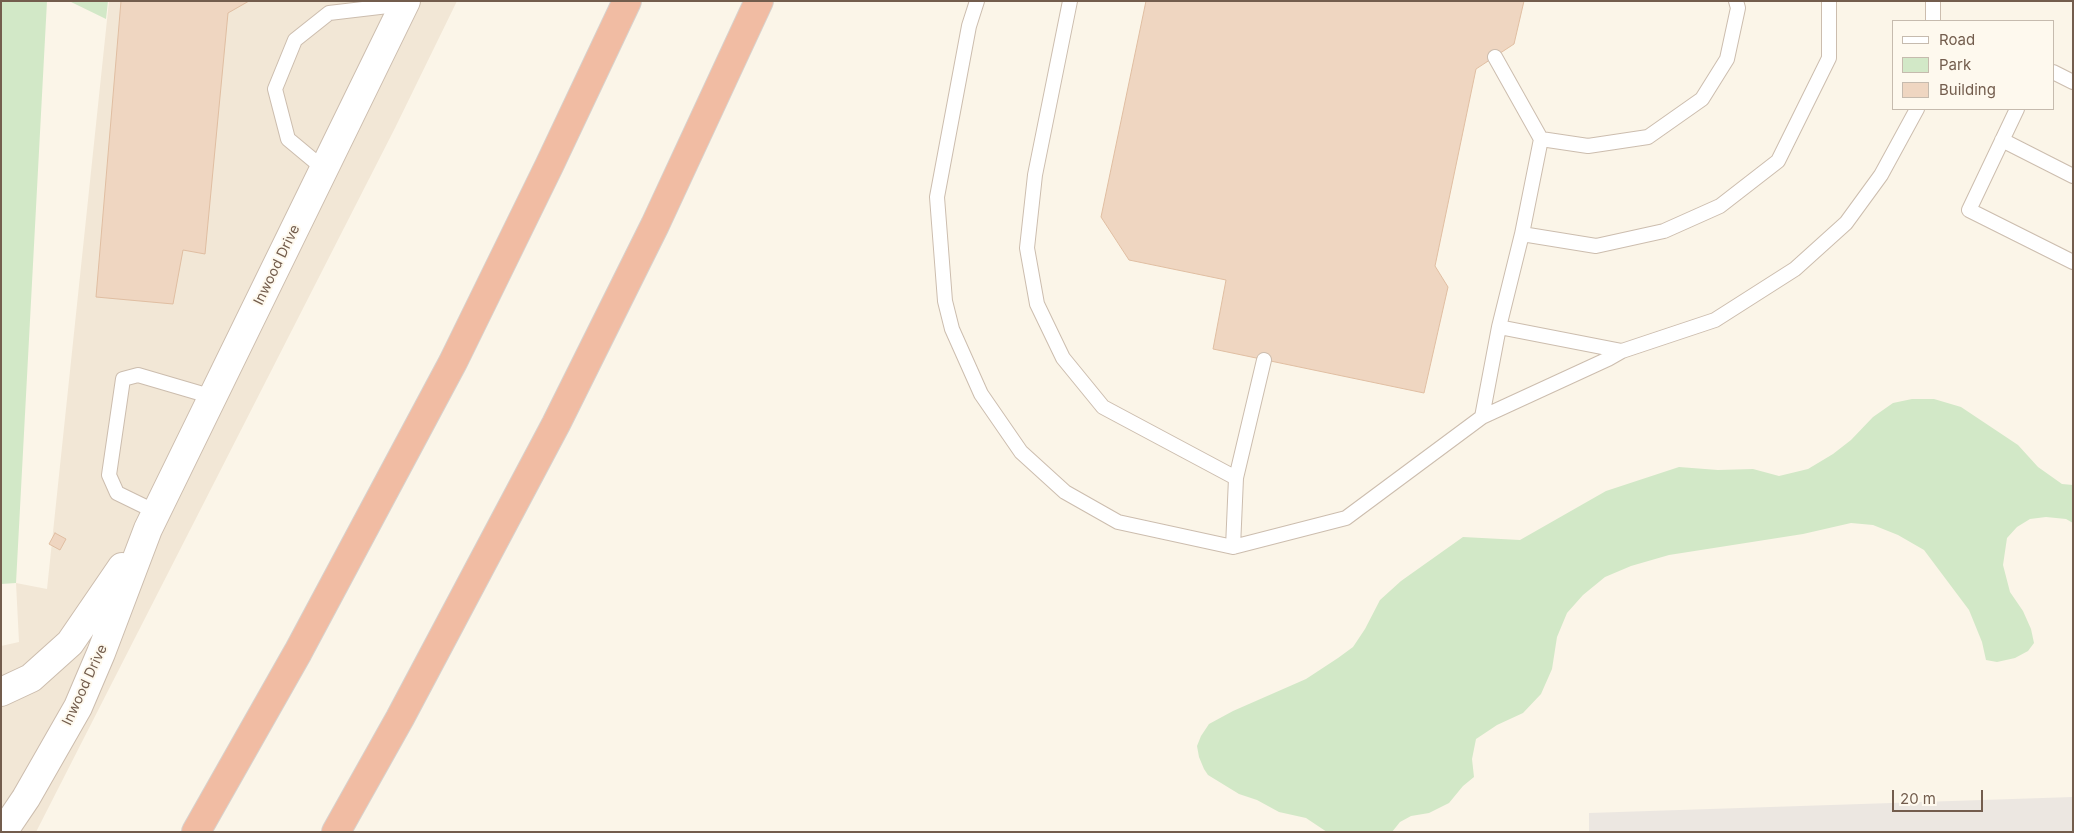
<!DOCTYPE html>
<style>
body{margin:0}
#map{position:relative;width:2074px;height:833px;overflow:hidden;background:#fbf5e8;font-family:Inter,sans-serif}
canvas{display:block}
.frame{position:absolute;inset:0;border:2px solid #735d4d;pointer-events:none}
.legend{position:absolute;left:1892px;top:20px;width:162px;height:90px;box-sizing:border-box;background:#fef9ee;border:1px solid #c6bbae;margin:0;padding:6px 9px;list-style:none;font-size:15px;color:#735d4d}
.legend li{display:flex;align-items:center;gap:10px;height:25px}
.legend b{width:25px;border:1px solid #c6bbae}
.scale{position:absolute;left:1892px;top:790px;width:91px;height:22px;box-sizing:border-box;border:2px solid #735d4d;border-top:0;padding-left:6px;font-size:15px;line-height:18px;white-space:nowrap;color:#735d4d;-webkit-text-stroke:4px #fef9ee;paint-order:stroke}
</style>
<div id="map">
<canvas width="2074" height="833"></canvas>
<div class="frame"></div>
<ul class="legend">
<li><b style="height:6px;background:#fff"></b>Road</li>
<li><b style="height:14px;background:#d2e8c7"></b>Park</li>
<li><b style="height:14px;background:#efd6c1"></b>Building</li>
</ul>
<div class="scale">20 m</div>
</div>
<script>
const context = document.querySelector('canvas').getContext('2d');
context.lineJoin = 'round';
function fillPath(path, color) { context.fillStyle = color; context.fill(path, 'evenodd'); }
const toPath = rows => new Path2D(rows.map(r => 'M' + r).join(''));
function trace(path, color, width, dash) { context.strokeStyle = color; context.lineWidth = width; context.lineCap = dash ? 'butt' : 'round'; context.setLineDash(dash || []); context.stroke(path); }
function label(font, color, halo, rows, align = 'center') {
  context.font = font + ' Inter,sans-serif'; context.lineWidth = 4; context.setLineDash([]); context.textBaseline = 'middle'; context.strokeStyle = halo; context.fillStyle = color; for (const [text, x, y, turn = 0] of rows) {
    context.save(); context.translate(x, y); context.rotate((+turn || 0) * Math.PI / 180); context.textAlign = isNaN(turn) ? turn : align; if (halo) context.strokeText(text, 0, 0); context.fillText(text, 0, 0); context.restore();
  }
}
fillPath(toPath([
 [109,1,457,1,395,128,36,832,1,832,1,646,19,642,16,583,47,589]
]), '#f2e7d6');
fillPath(toPath([
 [2073,797,2073,832,1589,832,1589,813]
]), '#ece7e1');
fillPath(toPath([
 [1,1,47,1,16,583,1,584],
 [69,1,108,1,106,19],
 [1912,399,1934,399,1961,407,2018,445,2038,467,2062,484,2073,485,2073,523,2066,519,2046,517,2030,519,2017,527,2007,538,2003,565,2010,592,2023,611,2031,629,2034,643,2028,651,2015,658,1997,662,1986,660,1982,642,1969,610,1924,550,1898,535,1873,525,1851,523,1803,534,1669,555,1631,566,1605,577,1583,595,1567,613,1557,637,1552,669,1541,694,1523,713,1497,725,1476,739,1472,759,1474,777,1463,786,1449,803,1429,813,1411,816,1400,822,1392,832,1327,832,1306,818,1279,812,1257,800,1239,794,1208,775,1204,769,1199,757,1197,746,1201,736,1209,724,1233,711,1306,679,1338,658,1353,647,1365,629,1380,600,1401,581,1463,537,1520,540,1606,491,1679,467,1718,470,1753,469,1779,476,1808,469,1833,454,1851,440,1873,417,1893,403]
]), '#d2e8c7');
const building = toPath([
 [121,1,249,1,228,13,205,254,183,250,173,304,96,297,121,1],
 [1146,1,1524,1,1514,44,1476,69,1435,266,1448,287,1424,393,1213,349,1226,280,1129,260,1101,217,1146,1],
 [55,533,66,539,60,550,49,544,55,533]
]);
fillPath(building, '#efd6c1');
trace(building, '#e0bea2', 1);
const lane = toPath([
 [977,1,969,26,937,197,945,301,952,329,981,394,1021,452,1065,492,1118,522,1233,547,1346,518,1482,417,1608,359,1622,351,1715,320,1795,269,1846,223,1881,175,1917,109],
 [1070,1,1035,175,1027,248,1037,304,1063,358,1103,407,1236,478,1233,547],
 [1933,1,1933,21],
 [1495,57,1541,139],
 [2053,72,2073,82],
 [2017,109,1969,210,2073,262],
 [2002,140,2073,176],
 [324,169,288,139,275,89,295,40,329,13,405,4],
 [1522,234,1541,139,1588,146,1648,137,1702,99,1727,59,1738,8,1736,1],
 [1499,327,1622,351],
 [1482,417,1499,327,1522,234,1596,246,1664,231,1720,206,1778,161,1829,58,1829,1],
 [1236,478,1264,360],
 [156,512,117,493,109,475,123,379,138,375,213,397]
]);
const street = toPath([
 [1,692,31,678,70,643,122,567],
 [3,832,26,798,78,707,101,653,148,529,406,1]
]);
const highway = toPath([
 [196,832,298,652,453,362,549,166,627,1],
 [336,832,400,718,556,424,655,225,759,1]
]);
trace(lane, '#ccbdae', 16);
trace(street, '#ccbdae', 30);
trace(highway, '#d8d2cd', 30);
trace(lane, '#fff', 14);
trace(street, '#fff', 28);
trace(highway, '#f1bca3', 28);
label('14px', '#735d4d', '#fef9ee', [
 ["Inwood Drive",277,265,-64],
 ["Inwood Drive",85,685,-65]
]);
</script>
